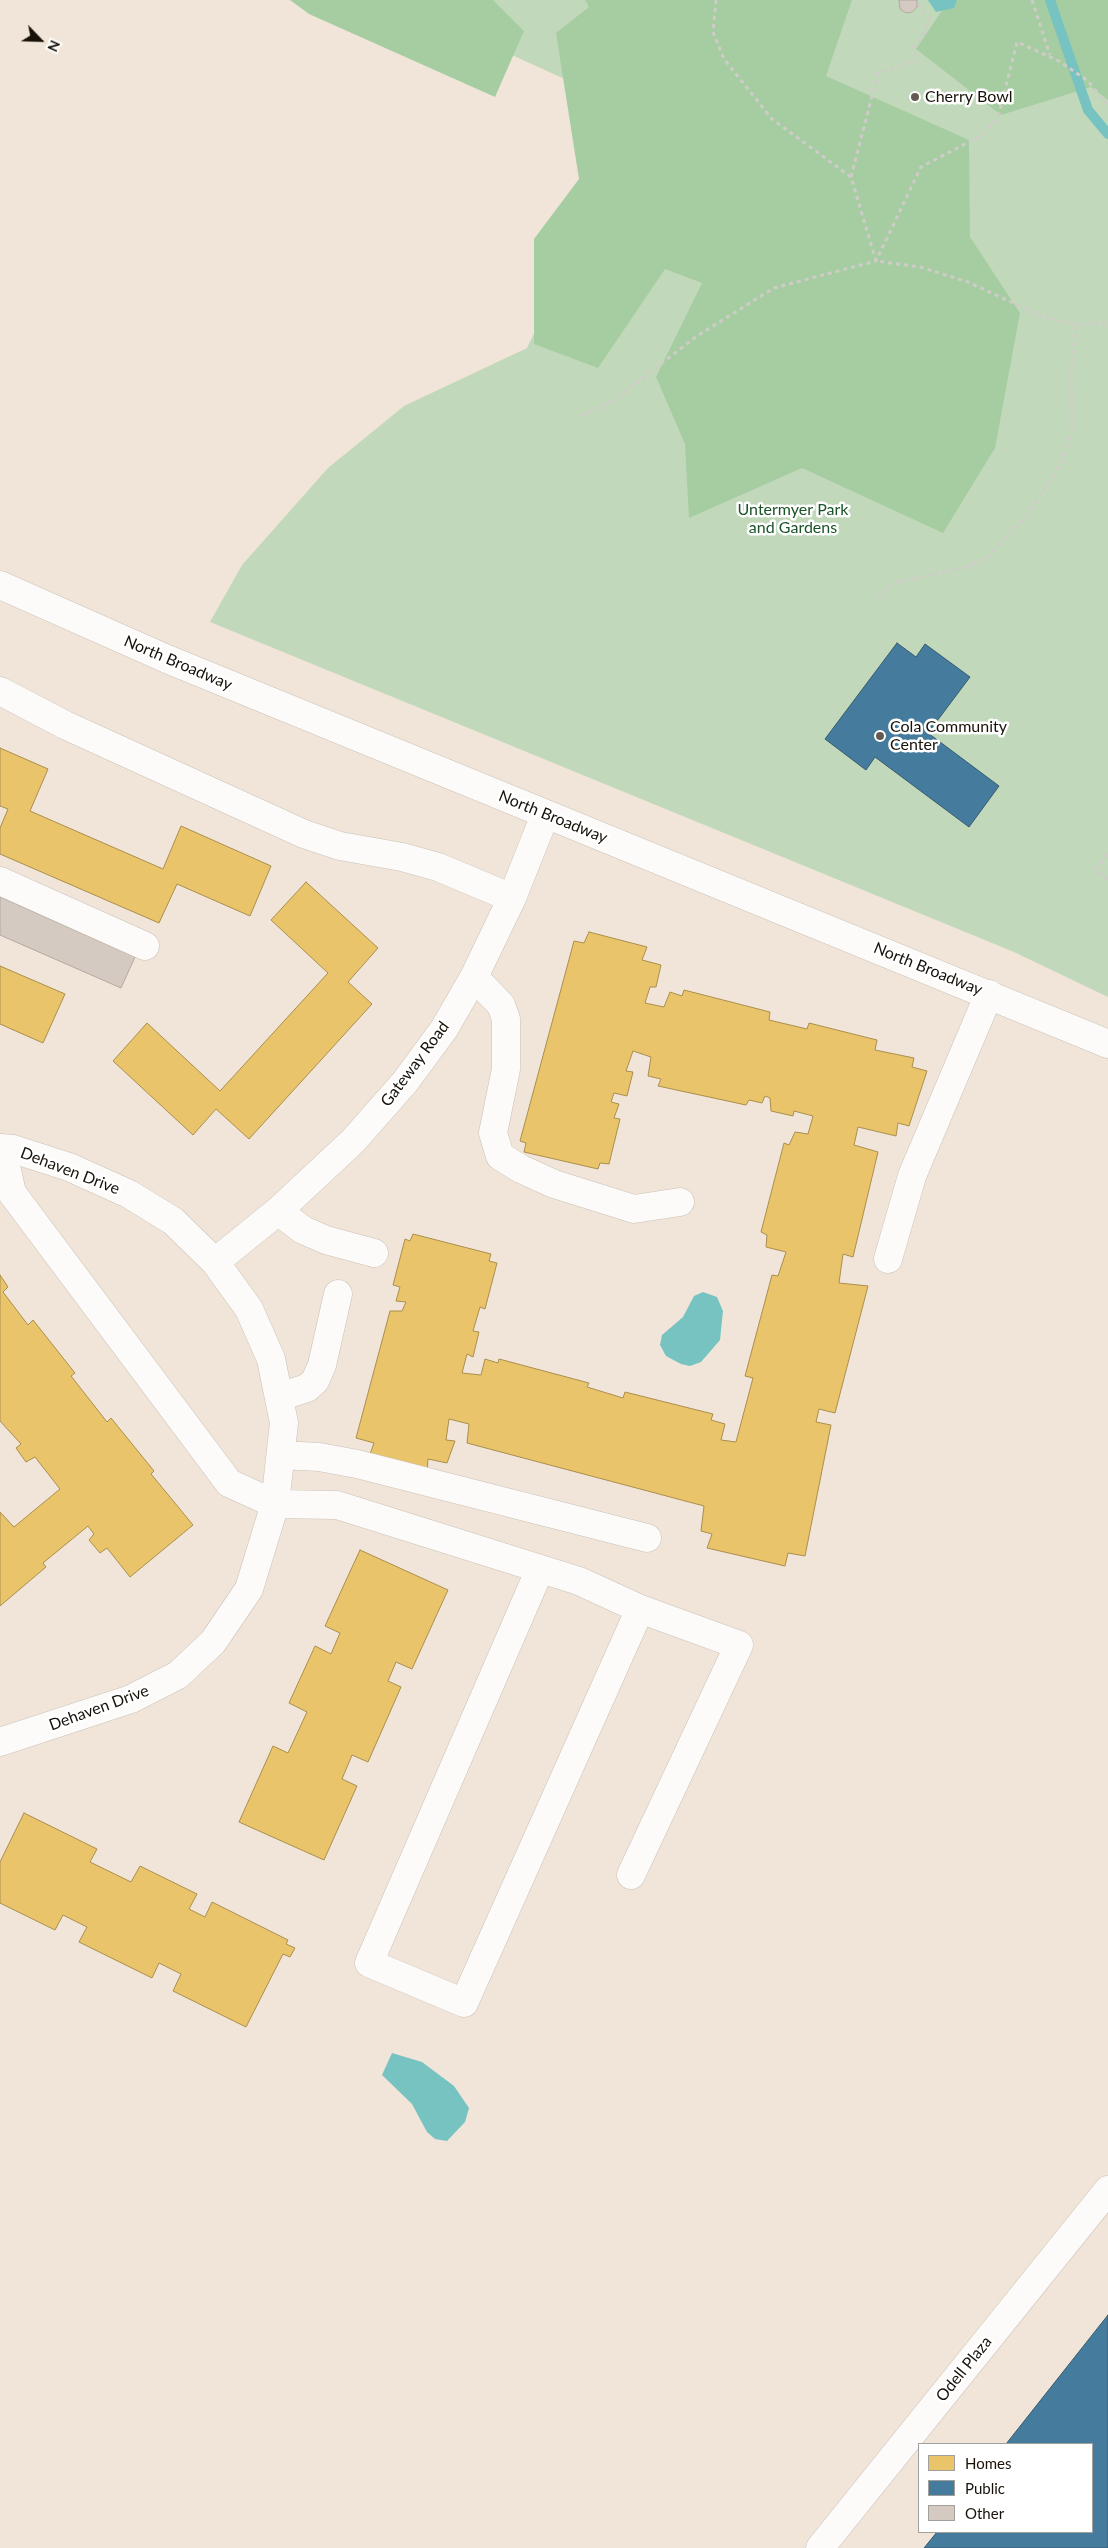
<!DOCTYPE html>
<style>
body{margin:0}
#map{position:relative;width:1108px;height:2548px;overflow:hidden;background:#f0e5d8;font-family:Lato,sans-serif}
canvas{display:block}
.legend{position:absolute;left:918px;top:2443px;width:175px;height:90px;box-sizing:border-box;background:#fff;border:1px solid #a2a09c;margin:0;padding:6px 9px;list-style:none;font-size:15px;color:#171108}
.legend li{display:flex;align-items:center;gap:10px;height:25px}
.legend b{width:25px;border:1px solid #a2a09c}
.north{position:absolute;left:15px;top:15px;width:50px;height:50px;-webkit-text-stroke:4px #fff;paint-order:stroke;rotate:114deg;font-size:14px;font-weight:700;line-height:20px;text-align:center;color:#171108}
.north::after{content:'';display:block;margin:auto;width:18px;height:22px;background:#171108;clip-path:polygon(50% 0,100% 100%,50% 72%,0 100%)}
</style>
<div id="map">
<canvas width="1108" height="2548"></canvas>
<ul class="legend">
<li><b style="height:14px;background:#e9c46a"></b>Homes</li>
<li><b style="height:14px;background:#457b9d"></b>Public</li>
<li><b style="height:14px;background:#d5cac2"></b>Other</li>
</ul>
<div class="north">N</div>
</div>
<script>
const context = document.querySelector('canvas').getContext('2d');
context.lineJoin = 'round';
function fillPath(path, color) { context.fillStyle = color; context.fill(path, 'evenodd'); }
const toPath = rows => new Path2D(rows.map(r => 'M' + r).join(''));
function trace(path, color, width, dash) { context.strokeStyle = color; context.lineWidth = width; context.lineCap = dash ? 'butt' : 'round'; context.setLineDash(dash || []); context.stroke(path); }
function label(font, color, halo, rows, align = 'center') {
  context.font = font + ' Lato,sans-serif'; context.lineWidth = 5; context.setLineDash([]); context.textBaseline = 'middle'; context.strokeStyle = halo; context.fillStyle = color; for (const [text, x, y, turn = 0] of rows) {
    context.save(); context.translate(x, y); context.rotate((+turn || 0) * Math.PI / 180); context.textAlign = isNaN(turn) ? turn : align; if (halo) context.strokeText(text, 0, 0); context.fillText(text, 0, 0); context.restore();
  }
}
fillPath(toPath([
 [390,0,1108,0,1108,997,1014,952,210,622,242,565,328,468,404,406,527,348,640,113]
]), '#c2d8bb');
fillPath(toPath([
 [290,0,493,0,524,31,495,97,309,14],
 [585,0,852,0,826,76,969,140,970,237,1020,313,995,448,943,533,802,468,689,518,685,444,656,377,702,283,665,269,598,368,534,344,534,239,579,179,556,33,589,7],
 [949,0,1108,0,1108,100,1091,87,1001,115,916,49]
]), '#a6cda2');
fillPath(toPath([
 [928,0,957,0,954,8,936,12],
 [703,1292,717,1297,723,1311,720,1340,701,1362,690,1366,681,1364,666,1356,660,1345,662,1335,683,1317,694,1296],
 [392,2053,422,2062,454,2086,469,2108,465,2122,447,2141,435,2139,427,2132,412,2104,382,2075]
]), '#76c3c1');
const homes = toPath([
 [0,748,48,769,30,811,163,869,181,826,271,866,250,916,177,884,159,923,0,854,0,828,8,809,0,806,0,748],
 [306,882,378,948,348,982,372,1004,249,1139,216,1109,193,1135,113,1061,147,1023,220,1091,328,973,271,920,306,882],
 [589,932,647,947,642,960,661,965,656,987,650,987,645,1003,664,1007,670,992,682,996,684,990,770,1012,769,1020,807,1029,809,1023,877,1040,875,1050,914,1058,912,1067,927,1071,909,1126,898,1123,896,1136,858,1127,854,1145,878,1152,853,1257,843,1254,839,1283,868,1286,835,1413,819,1409,816,1422,831,1425,805,1556,788,1553,785,1566,707,1548,712,1534,701,1531,704,1506,467,1443,469,1424,449,1419,446,1440,455,1441,447,1463,428,1459,427,1473,369,1457,374,1443,356,1438,390,1311,402,1311,406,1302,396,1301,400,1287,393,1285,405,1239,410,1241,413,1234,491,1254,489,1261,497,1263,485,1309,480,1307,473,1331,479,1332,473,1357,467,1354,462,1373,481,1375,485,1359,498,1363,499,1359,589,1383,587,1387,623,1398,625,1392,713,1414,711,1420,725,1424,721,1440,736,1442,753,1378,745,1376,772,1275,778,1276,786,1252,766,1247,767,1235,761,1232,784,1143,789,1145,795,1132,808,1134,813,1116,794,1111,793,1116,771,1111,770,1098,765,1096,762,1103,749,1100,746,1105,658,1086,661,1079,648,1076,651,1057,633,1051,626,1071,633,1072,627,1096,614,1093,611,1102,619,1104,614,1118,620,1119,609,1164,600,1163,598,1169,524,1152,526,1143,520,1141,574,941,584,943,589,932],
 [0,966,65,994,43,1043,0,1024,0,966],
 [0,1275,8,1287,3,1292,28,1325,33,1320,75,1373,71,1376,107,1422,111,1418,154,1471,151,1474,193,1525,130,1577,107,1548,100,1553,89,1540,94,1534,88,1526,43,1563,46,1567,0,1606,0,1512,14,1527,60,1489,35,1457,26,1462,16,1448,21,1444,0,1421,0,1275],
 [360,1550,448,1590,412,1669,396,1662,388,1681,401,1687,368,1762,352,1755,342,1779,357,1786,324,1860,239,1822,273,1746,288,1753,307,1712,289,1703,315,1646,331,1654,340,1633,325,1626,360,1550],
 [24,1813,97,1849,90,1862,131,1882,140,1866,197,1894,189,1909,205,1917,212,1902,288,1940,286,1944,295,1948,290,1957,283,1954,246,2027,173,1991,181,1974,159,1963,152,1978,79,1942,87,1927,63,1915,55,1930,0,1903,0,1862,24,1813]
]);
fillPath(homes, '#e9c46a');
trace(homes, '#aa8e4d', 1);
const public = toPath([
 [897,643,916,657,925,644,970,677,928,733,999,786,969,827,875,757,866,770,825,739,897,643],
 [1108,2315,1108,2548,924,2548,937,2532,1092,2532,1092,2444,1006,2444,1108,2315]
]);
fillPath(public, '#457b9d');
trace(public, '#375b70', 1);
trace(toPath([
 [1050,0,1088,110,1108,134]
]), '#76c3c1', 10);
const building = toPath([
 [899,0,917,0,917,7,912,12,906,13,900,9,899,0],
 [0,897,135,957,121,988,0,935,0,897]
]);
fillPath(building, '#d5cac2');
trace(building, '#b4a8a1', 1);
const minor = toPath([
 [0,691,65,725,304,834,340,846,402,857,438,867,512,898],
 [0,881,145,946],
 [474,977,501,1005,506,1019,506,1069,493,1133,500,1156,521,1169,554,1184,634,1209,680,1202],
 [0,1148,13,1149,69,1167,129,1194,173,1221,215,1262,249,1309,271,1359,284,1423,275,1504,249,1589,213,1642,178,1675,131,1699,0,1742],
 [2,1148,12,1193,229,1483,275,1504,337,1505,579,1581,640,1609,464,2003,369,1963,540,1569],
 [278,1211,303,1230,326,1240,374,1253],
 [888,1259,912,1176,989,994],
 [215,1262,278,1211,353,1141,405,1082,444,1029,474,977,512,898,545,815],
 [279,1397,307,1388,315,1381,322,1365,338,1294],
 [281,1455,319,1457,357,1464,647,1538],
 [631,1875,739,1645,640,1609],
 [820,2548,1108,2190]
]);
const major = toPath([
 [0,585,167,659,1108,1044]
]);
trace(minor, '#cac1b7', 29);
trace(major, '#cac1b7', 29);
trace(toPath([
 [716,0,713,32,724,59,772,119,851,177,876,261,920,267,968,282,1043,317,1076,324],
 [1032,0,1050,55],
 [851,177,878,73,916,61,914,48,923,35,929,20,918,3],
 [581,416,613,401,697,336,774,288,876,261,921,167,984,134,998,118,1017,42,1059,61,1088,81,1108,106],
 [878,599,893,583,967,567,989,556,1024,519,1060,465,1072,433,1071,372,1076,324,1108,323],
 [1108,854,1096,870,1108,879]
]), '#cfccc8', 3, [4, 4]);
trace(minor, '#fdfbf9', 28);
trace(major, '#fdfbf9', 28);
for (const [x, y, r, color] of [
 [915,97,5,"#635b51"],
 [880,736,5,"#635b51"]
]) { const dot = new Path2D(); dot.arc(x, y, r, 0, 2 * Math.PI); context.fillStyle = color; context.fill(dot); trace(dot, '#fff', 2); }
label('16px', '#171108', '#fff', [
 ["Cherry Bowl",925,97],
 ["Cola Community",890,727],
 ["Center",890,745]
], 'left');
label('16px', '#195326', '#fff', [
 ["Untermyer Park",793,510],
 ["and Gardens",793,528]
]);
label('16px', '#171108', '#fff', [
 ["North Broadway",178,663,23],
 ["North Broadway",553,817,22],
 ["North Broadway",928,969,22],
 ["Gateway Road",415,1064,-53],
 ["Dehaven Drive",70,1171,21],
 ["Dehaven Drive",99,1708,-20],
 ["Odell Plaza",964,2369,-51]
]);
</script>
